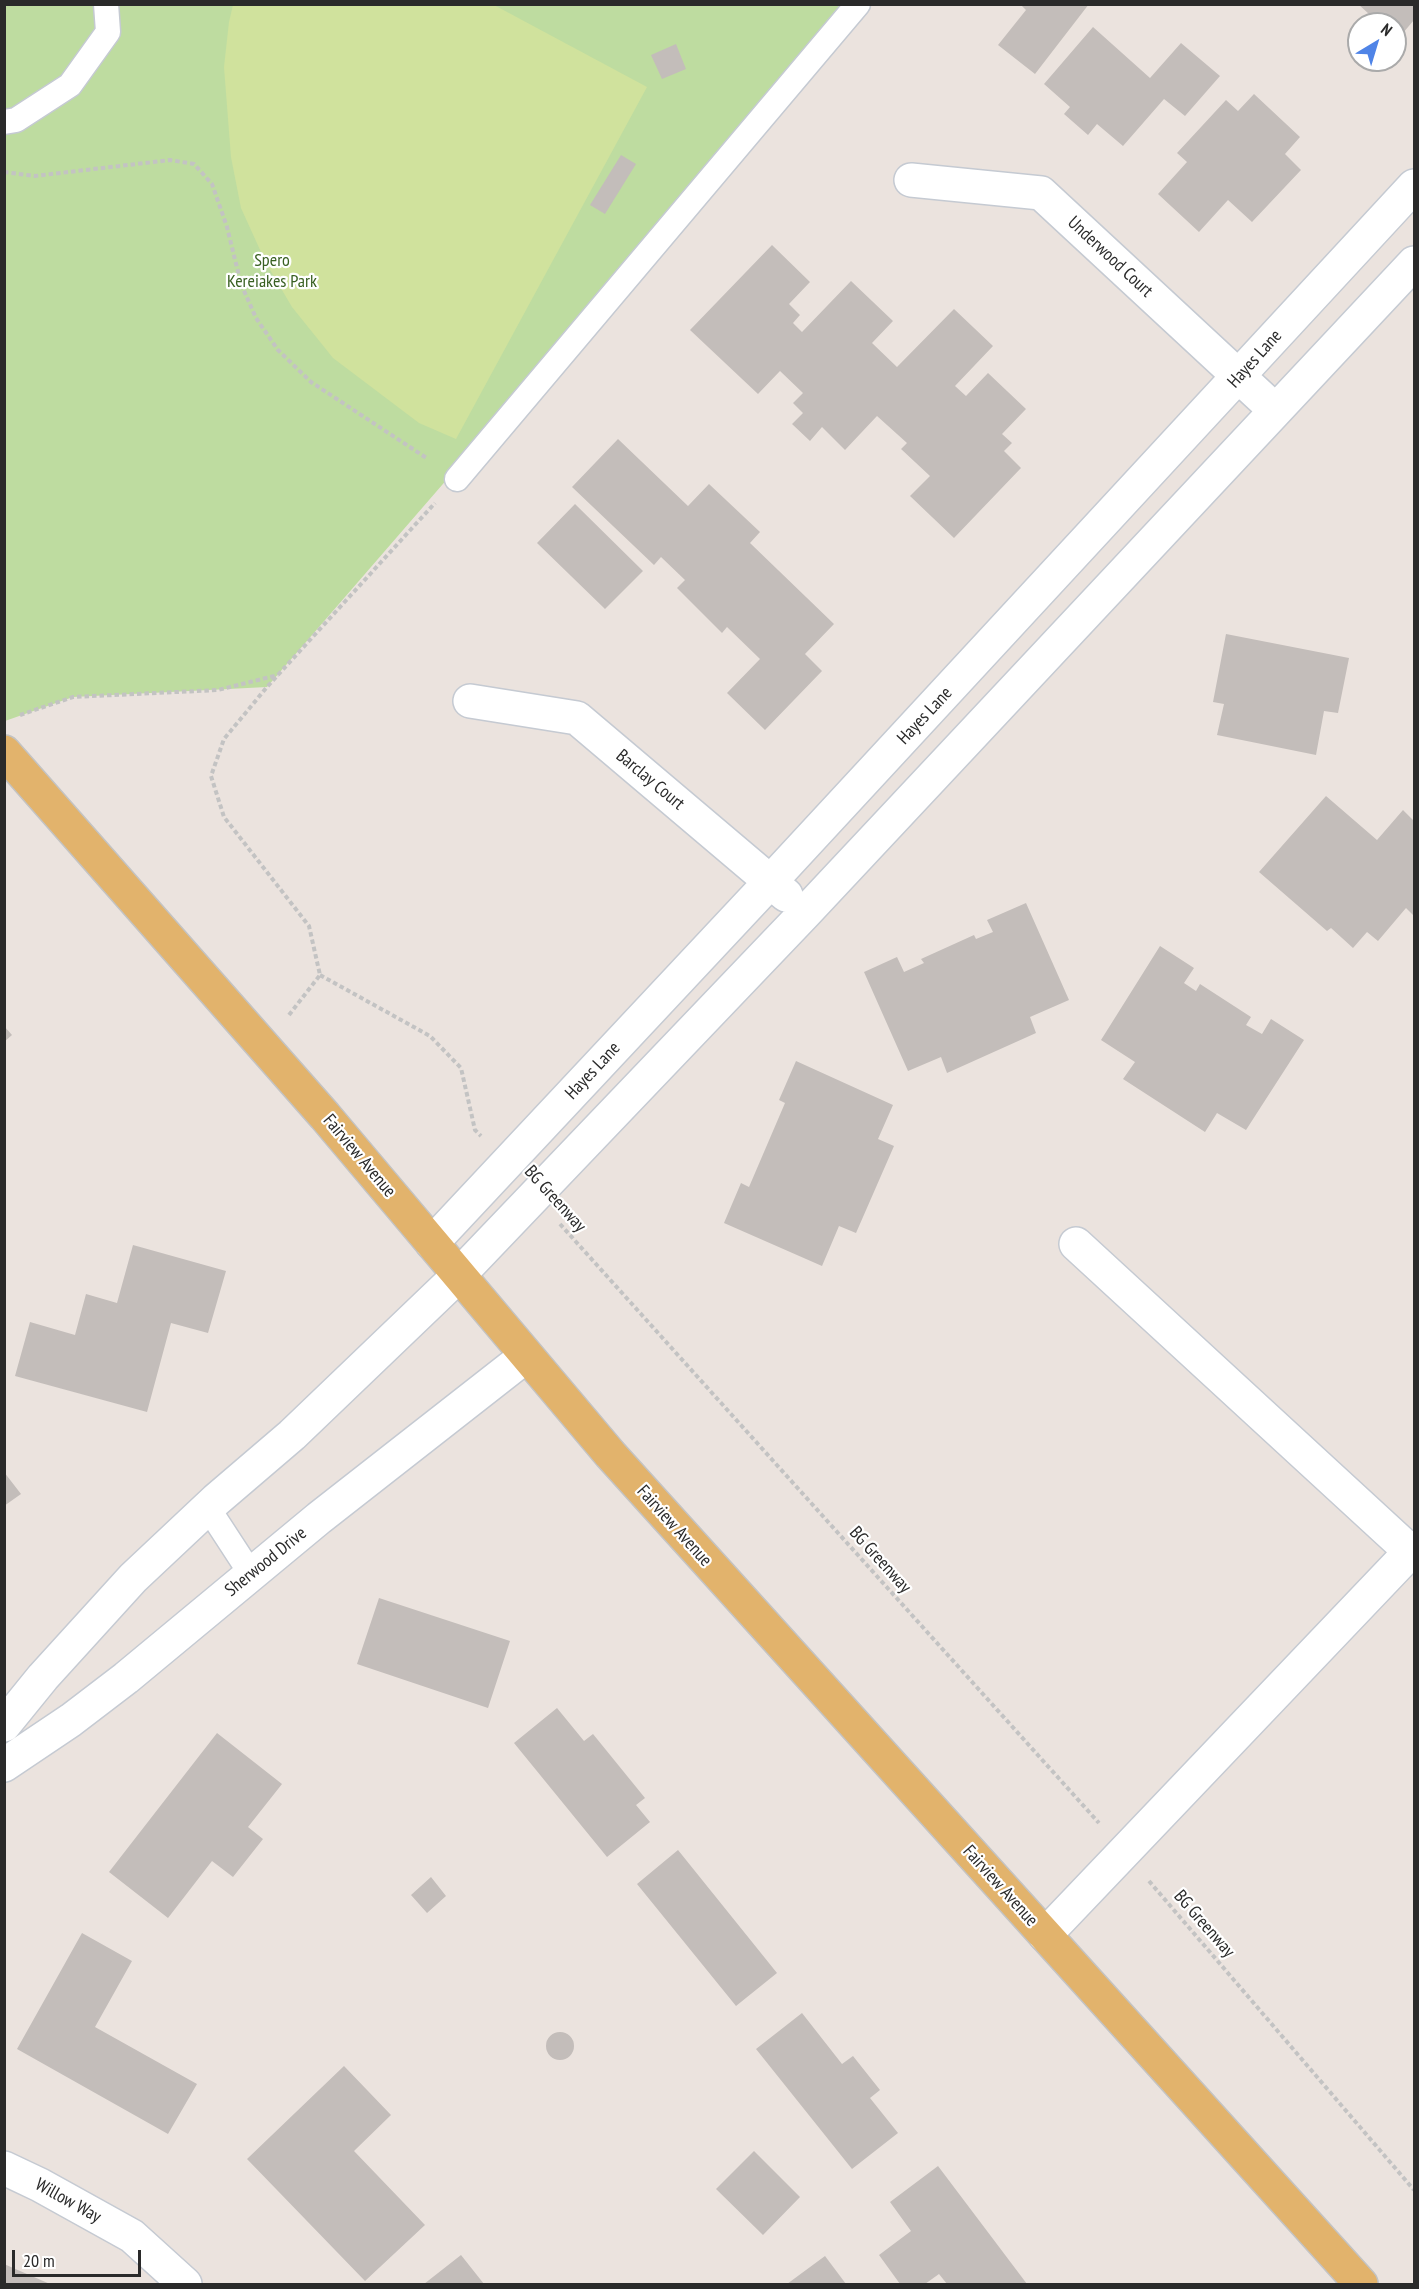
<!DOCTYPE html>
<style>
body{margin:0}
#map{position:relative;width:1419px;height:2289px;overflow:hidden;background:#ebe3de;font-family:"PT Sans Narrow",sans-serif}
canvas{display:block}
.frame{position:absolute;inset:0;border:6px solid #2a2a2a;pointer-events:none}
.north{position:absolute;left:1347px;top:12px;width:60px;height:60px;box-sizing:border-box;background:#fff;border:2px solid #aaa;border-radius:50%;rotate:38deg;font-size:16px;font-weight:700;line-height:24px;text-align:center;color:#2a2a2a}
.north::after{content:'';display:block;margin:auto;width:21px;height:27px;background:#4f84e7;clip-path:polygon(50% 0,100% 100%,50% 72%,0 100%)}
.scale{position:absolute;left:12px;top:2250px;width:129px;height:27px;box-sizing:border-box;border:3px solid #2a2a2a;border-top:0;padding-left:8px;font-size:18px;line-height:21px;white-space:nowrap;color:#2a2a2a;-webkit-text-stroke:4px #fff;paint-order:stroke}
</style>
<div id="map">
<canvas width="1419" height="2289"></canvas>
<div class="frame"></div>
<div class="north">N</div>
<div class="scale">20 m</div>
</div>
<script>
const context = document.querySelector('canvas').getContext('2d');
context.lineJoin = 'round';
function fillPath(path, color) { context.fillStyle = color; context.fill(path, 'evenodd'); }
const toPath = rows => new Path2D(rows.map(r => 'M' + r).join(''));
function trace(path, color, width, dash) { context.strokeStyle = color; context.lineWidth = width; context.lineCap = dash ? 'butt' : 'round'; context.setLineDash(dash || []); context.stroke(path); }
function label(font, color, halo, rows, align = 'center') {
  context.font = font + ' "PT Sans Narrow",sans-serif'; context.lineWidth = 4.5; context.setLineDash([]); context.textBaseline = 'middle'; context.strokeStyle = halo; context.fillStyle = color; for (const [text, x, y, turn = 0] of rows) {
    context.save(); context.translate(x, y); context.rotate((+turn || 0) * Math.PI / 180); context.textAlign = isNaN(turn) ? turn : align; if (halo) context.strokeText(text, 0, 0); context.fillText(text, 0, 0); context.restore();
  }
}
fillPath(toPath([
 [4,5,858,5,267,687,73,697,5,721]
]), '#bedca0');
fillPath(toPath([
 [233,5,494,5,647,87,456,439,419,423,333,358,292,307,266,263,241,208,231,157,224,67,229,22]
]), '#d0e29d');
fillPath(toPath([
 [1020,4,1089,4,1035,74,998,45,1026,10],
 [1358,4,1414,4,1414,20,1397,40,1395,38,1395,24,1380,24],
 [1093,27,1150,78,1181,43,1220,76,1185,116,1164,99,1123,146,1097,124,1088,135,1064,114,1070,107,1044,84],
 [676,44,686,69,662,79,651,55],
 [1254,94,1300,137,1285,154,1301,170,1252,222,1228,200,1199,232,1158,194,1187,162,1177,153,1226,100,1238,111],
 [621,155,636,164,605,214,590,205],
 [772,245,810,282,789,304,800,315,793,323,802,332,851,281,893,321,872,343,897,367,954,309,993,346,955,386,966,396,988,373,1026,409,1002,434,1012,443,1004,451,1021,468,954,538,910,496,930,476,901,449,907,443,877,416,845,450,822,427,810,441,792,424,803,413,793,403,803,393,780,371,758,394,690,330],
 [618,439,688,506,709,484,760,532,750,543,834,624,805,654,822,671,765,730,727,693,760,659,727,627,722,633,677,588,685,580,661,557,654,565,572,487],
 [575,504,643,571,605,609,537,543],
 [1226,634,1349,658,1338,713,1324,711,1316,755,1217,735,1224,704,1213,702],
 [1326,796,1377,840,1403,810,1414,821,1414,916,1406,908,1378,941,1367,932,1353,948,1331,928,1327,931,1259,872],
 [1026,903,1069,1000,1030,1017,1036,1033,947,1073,941,1057,908,1071,864,972,897,957,904,972,924,963,921,959,974,935,976,939,993,932,987,920],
 [1160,946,1194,968,1184,983,1196,991,1200,984,1251,1017,1246,1025,1262,1034,1271,1019,1304,1040,1246,1130,1217,1113,1205,1132,1123,1079,1135,1062,1101,1040],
 [4,1026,12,1035,4,1042],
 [796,1061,893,1105,878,1139,894,1146,856,1233,839,1226,822,1266,724,1223,741,1183,749,1187,785,1103,779,1100],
 [133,1245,226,1271,208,1333,171,1323,147,1412,15,1376,30,1322,75,1335,86,1294,117,1303],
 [4,1472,21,1494,4,1506],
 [379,1598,510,1641,488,1708,357,1664],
 [557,1708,584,1741,593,1734,645,1798,636,1805,650,1822,607,1857,514,1743],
 [217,1733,282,1784,248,1827,263,1839,233,1877,212,1861,168,1918,109,1872],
 [678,1850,777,1973,736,2006,637,1884],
 [431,1877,446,1896,427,1913,411,1895],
 [82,1933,132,1961,95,2027,197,2084,168,2134,17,2049],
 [802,2013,842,2064,853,2056,880,2090,870,2098,898,2133,852,2169,756,2049],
 '546 2046a14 14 0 1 1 28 0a14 14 0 1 1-28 0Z',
 [344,2066,391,2115,354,2151,425,2225,365,2281,247,2159],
 [754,2151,800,2197,763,2235,716,2189],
 [938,2166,1027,2284,947,2284,939,2274,925,2284,900,2284,879,2255,911,2231,890,2202],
 [461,2255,484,2284,424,2284],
 [825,2256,846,2284,787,2284],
 [4,2264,50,2284,4,2284]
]), '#c3bdba');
const lane = toPath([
 [4,122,16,120,70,85,108,32,106,4],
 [457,479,858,4],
 [208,1508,251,1574]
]);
const street = toPath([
 [911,180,1041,193,1275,410],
 [470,701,577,718,786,895],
 [432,1243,771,881,1414,186],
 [1076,1244,1411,1552],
 [4,1725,43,1677,133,1578,216,1500,292,1435,459,1275,805,913,1414,263],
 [4,1765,71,1720,126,1678,319,1518,526,1356],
 [1045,1935,1414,1548],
 [4,2168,40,2185,132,2236,185,2284]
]);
const primary = toPath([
 [4,752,325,1116,610,1454,1361,2284]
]);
trace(lane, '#c5cad2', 27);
trace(street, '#c5cad2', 36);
trace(primary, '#c3c3c3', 36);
trace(toPath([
 [4,172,35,176,170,160,194,164,212,184,227,227,241,284,256,318,278,350,311,382,428,459],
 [20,715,73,697,218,690,278,675],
 [320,975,430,1036,461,1068,475,1130,481,1136],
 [289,1015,320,975,309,926,224,817,211,776,224,739,267,687,435,503],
 [560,1224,1099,1823],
 [1149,1881,1414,2190]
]), '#c3c3c3', 4, [4.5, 3]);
trace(lane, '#fff', 24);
trace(street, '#fff', 33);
trace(primary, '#e2b36c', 33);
label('18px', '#2a2a2a', '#fff', [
 ["Underwood Court",1110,257,43],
 ["Hayes Lane",1255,359,-48],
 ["Hayes Lane",925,716,-47],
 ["Barclay Court",650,780,40],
 ["Hayes Lane",593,1071,-47],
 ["Fairview Avenue",359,1156,50],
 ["BG Greenway",555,1199,48],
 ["Fairview Avenue",674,1526,48],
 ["BG Greenway",880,1560,48],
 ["Sherwood Drive",266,1562,-39],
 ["Fairview Avenue",1000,1886,48],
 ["BG Greenway",1204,1924,49],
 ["Willow Way",68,2201,29]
]);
label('18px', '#396022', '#fff', [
 ["Spero",272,261],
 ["Kereiakes Park",272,282]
]);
</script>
